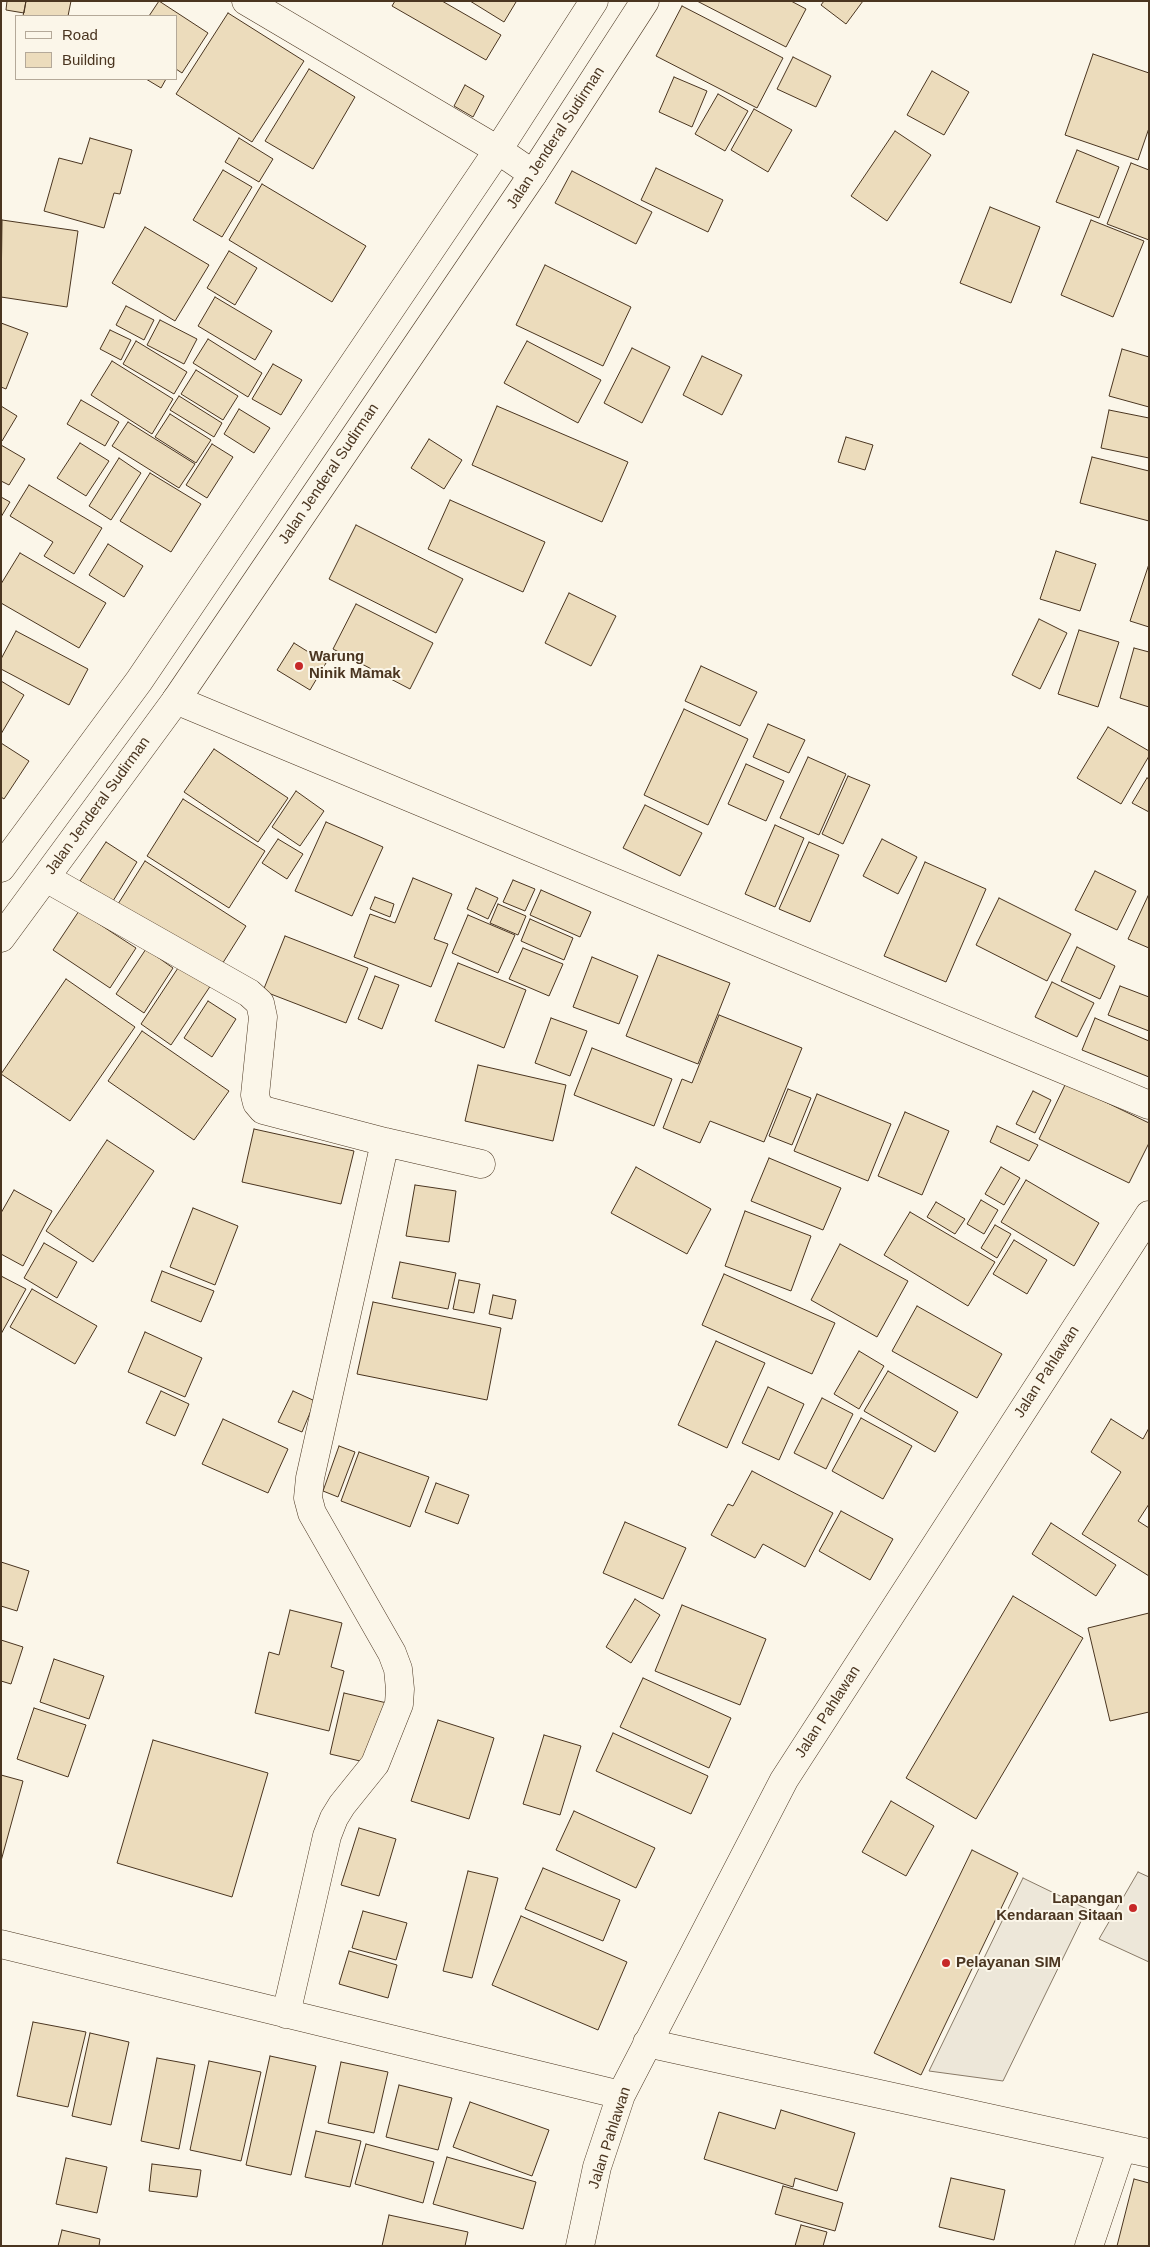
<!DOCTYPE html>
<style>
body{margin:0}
#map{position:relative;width:1150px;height:2247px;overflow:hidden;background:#fbf6e9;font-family:Arial,sans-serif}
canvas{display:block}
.frame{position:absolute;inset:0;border:2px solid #4a3520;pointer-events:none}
.legend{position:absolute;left:15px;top:15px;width:162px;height:65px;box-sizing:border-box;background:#fbf6e9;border:1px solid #b4a999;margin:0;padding:6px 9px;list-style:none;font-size:15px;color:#4a3520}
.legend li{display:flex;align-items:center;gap:10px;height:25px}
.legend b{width:25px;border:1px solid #b4a999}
</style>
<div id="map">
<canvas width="1150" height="2247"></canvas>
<div class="frame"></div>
<ul class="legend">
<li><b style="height:6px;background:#fbf6e9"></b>Road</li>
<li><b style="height:14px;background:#ecdcbc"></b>Building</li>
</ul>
</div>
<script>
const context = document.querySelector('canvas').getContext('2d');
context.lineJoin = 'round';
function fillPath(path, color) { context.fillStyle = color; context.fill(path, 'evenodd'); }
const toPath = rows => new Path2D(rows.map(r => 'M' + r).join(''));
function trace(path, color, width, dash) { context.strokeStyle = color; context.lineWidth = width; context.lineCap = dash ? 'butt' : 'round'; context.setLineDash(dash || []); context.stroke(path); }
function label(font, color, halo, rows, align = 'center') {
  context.font = font + ' Arial,sans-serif'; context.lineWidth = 4; context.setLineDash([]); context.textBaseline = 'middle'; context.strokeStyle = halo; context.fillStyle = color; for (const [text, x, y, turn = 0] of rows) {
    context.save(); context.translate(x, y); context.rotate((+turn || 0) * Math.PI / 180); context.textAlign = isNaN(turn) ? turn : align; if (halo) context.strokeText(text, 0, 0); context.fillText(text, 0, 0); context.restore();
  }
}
const parking = toPath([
 [1138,1872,1149,1877,1149,1962,1099,1939,1138,1872],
 [1023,1878,1087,1909,1003,2081,929,2071,1023,1878]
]);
fillPath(parking, '#ede7d9');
trace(parking, '#887966', 1);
const building = toPath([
 [7,1,26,1,24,13,6,10,7,1],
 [26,1,71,1,68,16,23,16,26,1],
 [159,1,208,33,182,73,176,69,176,16,149,16,159,1],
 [395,1,442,1,501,35,486,60,392,6,395,1],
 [470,1,515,1,516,2,504,22,470,1],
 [697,1,791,1,806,9,786,47,697,1],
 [824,1,863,1,846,24,821,5,824,1],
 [682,6,783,58,757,108,656,56,682,6],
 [228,13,304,61,252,142,176,94,228,13],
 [1093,54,1149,73,1149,128,1138,160,1065,135,1093,54],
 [793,57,831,76,816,107,777,89,793,57],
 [309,69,355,97,313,169,265,141,309,69],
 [932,71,969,92,944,135,907,115,932,71],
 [674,77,707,91,692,127,659,112,674,77],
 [146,79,166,79,161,88,146,79],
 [465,85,484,96,473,117,454,106,465,85],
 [718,94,748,111,725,151,695,134,718,94],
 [754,109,792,130,768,172,731,150,754,109],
 [895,131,931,155,887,221,851,196,895,131],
 [90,138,132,150,120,194,114,193,104,228,44,211,59,158,82,164,90,138],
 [239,138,273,159,259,182,225,162,239,138],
 [1077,150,1119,167,1099,218,1056,202,1077,150],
 [1131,163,1149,170,1149,240,1107,224,1131,163],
 [656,168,723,200,708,232,641,200,656,168],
 [223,170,252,187,222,237,193,220,223,170],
 [572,171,652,212,636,244,555,203,572,171],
 [262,184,366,246,332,302,229,240,262,184],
 [990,207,1040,227,1011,303,960,283,990,207],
 [2,220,78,231,67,307,1,297,2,220],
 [1091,220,1144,241,1113,317,1061,295,1091,220],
 [145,227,209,265,175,321,112,283,145,227],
 [229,251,257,268,235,305,207,288,229,251],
 [545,265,631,307,603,366,516,325,545,265],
 [215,297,272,331,255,360,198,326,215,297],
 [126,306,154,320,144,340,116,325,126,306],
 [160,320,197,339,184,364,147,345,160,320],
 [1,323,28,333,6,389,1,387,1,323],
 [110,330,131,340,121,360,100,349,110,330],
 [208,339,262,373,248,397,193,363,208,339],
 [136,341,187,372,174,394,123,364,136,341],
 [527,341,601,380,578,423,504,383,527,341],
 [632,348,670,367,642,423,604,403,632,348],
 [1122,349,1149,357,1149,407,1109,396,1122,349],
 [702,356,742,375,722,415,683,395,702,356],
 [112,361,173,399,152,434,91,395,112,361],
 [273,364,302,380,281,415,252,399,273,364],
 [196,370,238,396,223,420,181,394,196,370],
 [179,396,222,423,214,437,170,410,179,396],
 [81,400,119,422,105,446,67,424,81,400],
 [1,406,17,416,2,441,1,440,1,406],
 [497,406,628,462,602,522,472,465,497,406],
 [239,409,270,428,254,453,224,434,239,409],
 [1109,410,1149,418,1149,458,1101,448,1109,410],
 [170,414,211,440,196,463,155,437,170,414],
 [128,422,195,464,179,488,112,446,128,422],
 [846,437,873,445,865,470,838,462,846,437],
 [429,439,462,460,444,489,411,468,429,439],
 [80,443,109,461,86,496,57,478,80,443],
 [212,444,233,457,207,498,186,485,212,444],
 [1,445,25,459,9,485,1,481,1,445],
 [1092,457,1149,471,1149,521,1080,503,1092,457],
 [119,458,141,473,111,520,89,506,119,458],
 [150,473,201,504,171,552,120,521,150,473],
 [29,485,102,528,74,574,44,556,53,542,10,516,29,485],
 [1,497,10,502,1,517,1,497],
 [450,500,545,542,523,592,428,549,450,500],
 [356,525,463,579,436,633,329,579,356,525],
 [108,544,143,566,124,597,89,575,108,544],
 [1056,551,1096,564,1080,611,1040,599,1056,551],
 [20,553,106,603,79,648,1,603,1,584,20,553],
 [1149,564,1149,627,1130,621,1149,564],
 [569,593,616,616,591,666,545,643,569,593],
 [356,604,433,643,410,689,333,649,356,604],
 [1039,619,1067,633,1040,689,1012,675,1039,619],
 [1079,630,1119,642,1098,707,1058,694,1079,630],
 [16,631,88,669,69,705,1,669,1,659,16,631],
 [294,643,326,663,310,690,277,670,294,643],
 [1134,648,1149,652,1149,707,1120,698,1134,648],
 [701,666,757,692,740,726,685,701,701,666],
 [1,681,24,695,1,734,1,681],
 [684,709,748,739,708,825,644,795,684,709],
 [768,724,805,740,789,773,753,757,768,724],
 [1108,727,1149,751,1149,756,1121,804,1077,778,1108,727],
 [1,743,29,761,4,799,1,797,1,743],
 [214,749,288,798,258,842,184,792,214,749],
 [808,757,846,774,819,835,780,818,808,757],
 [746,764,784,781,766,821,728,804,746,764],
 [848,776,870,785,843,844,822,834,848,776],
 [1147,778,1149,779,1149,812,1132,803,1147,778],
 [296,791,324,811,300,846,272,827,296,791],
 [183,799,265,851,229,908,147,856,183,799],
 [645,805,702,833,680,876,623,848,645,805],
 [326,822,383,847,352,916,295,891,326,822],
 [775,825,804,838,775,907,745,894,775,825],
 [278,839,303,854,287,879,262,863,278,839],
 [882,839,917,857,898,894,863,876,882,839],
 [106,842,137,862,113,901,80,881,106,842],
 [809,842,839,855,810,922,779,909,809,842],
 [145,861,246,926,219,969,118,904,145,861],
 [925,862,986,889,946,982,884,956,925,862],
 [1095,871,1136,891,1117,930,1075,910,1095,871],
 [413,878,452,894,434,939,448,944,431,987,354,957,370,914,395,923,413,878],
 [513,880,535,889,525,911,503,902,513,880],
 [476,888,498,898,488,919,467,909,476,888],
 [541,890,591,912,580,937,530,915,541,890],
 [1148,896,1149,896,1149,948,1128,939,1148,896],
 [375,897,394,904,390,917,370,909,375,897],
 [999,898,1071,934,1047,981,976,945,999,898],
 [498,904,526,916,518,935,490,923,498,904],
 [79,911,136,948,110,988,53,950,79,911],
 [468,915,515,935,498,973,452,953,468,915],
 [530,919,573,938,564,960,521,941,530,919],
 [285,936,368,968,346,1023,263,991,285,936],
 [1077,947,1115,966,1100,999,1061,981,1077,947],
 [523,948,563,964,549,996,509,979,523,948],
 [146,949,173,968,144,1013,116,994,146,949],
 [658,955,730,983,698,1064,626,1036,658,955],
 [592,957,638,976,619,1024,573,1007,592,957],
 [458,963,526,990,504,1048,435,1021,458,963],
 [180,965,211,985,171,1045,141,1024,180,965],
 [375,976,399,985,382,1029,358,1019,375,976],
 [66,979,135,1027,70,1121,1,1074,66,979],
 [1052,982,1094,1003,1077,1037,1035,1017,1052,982],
 [1120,986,1149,997,1149,1031,1108,1015,1120,986],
 [208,1001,236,1019,212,1057,184,1038,208,1001],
 [719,1015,802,1048,764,1142,710,1121,700,1143,663,1128,682,1079,692,1083,719,1015],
 [551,1018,587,1031,570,1076,535,1063,551,1018],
 [1095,1018,1149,1041,1149,1077,1082,1050,1095,1018],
 [142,1031,229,1091,194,1140,108,1081,142,1031],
 [592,1048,672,1079,654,1126,574,1095,592,1048],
 [478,1065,566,1085,553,1141,465,1121,478,1065],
 [1066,1083,1149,1123,1149,1143,1129,1183,1039,1139,1066,1083],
 [788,1089,811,1098,792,1145,769,1136,788,1089],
 [1033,1091,1051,1100,1035,1133,1016,1124,1033,1091],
 [817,1094,891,1124,868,1181,794,1151,817,1094],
 [905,1112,949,1131,922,1195,878,1176,905,1112],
 [997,1126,1038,1145,1029,1161,990,1142,997,1126],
 [254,1129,354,1151,341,1204,242,1182,254,1129],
 [107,1140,154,1171,93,1262,46,1231,107,1140],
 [769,1158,841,1188,823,1230,751,1201,769,1158],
 [636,1167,711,1209,687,1254,611,1213,636,1167],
 [1001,1167,1020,1178,1004,1205,985,1194,1001,1167],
 [1026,1180,1099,1223,1074,1266,1001,1222,1026,1180],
 [415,1185,456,1191,449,1242,406,1236,415,1185],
 [14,1190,52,1211,23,1266,1,1254,1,1213,14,1190],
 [981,1200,998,1210,984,1234,967,1224,981,1200],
 [936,1202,965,1219,955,1234,927,1217,936,1202],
 [193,1208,238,1226,215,1285,170,1267,193,1208],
 [745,1211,811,1236,791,1291,725,1266,745,1211],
 [910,1212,995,1262,968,1306,884,1255,910,1212],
 [995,1225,1011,1234,997,1258,981,1248,995,1225],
 [1014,1240,1047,1260,1027,1294,993,1274,1014,1240],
 [44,1243,77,1262,57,1298,24,1278,44,1243],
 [840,1244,908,1281,877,1337,811,1300,840,1244],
 [400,1262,456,1273,448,1309,392,1298,400,1262],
 [162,1271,214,1291,201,1322,151,1301,162,1271],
 [724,1274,835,1323,812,1374,702,1325,724,1274],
 [1,1276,26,1289,1,1334,1,1276],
 [459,1280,480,1284,474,1313,453,1309,459,1280],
 [32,1289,97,1326,75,1364,10,1327,32,1289],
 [493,1295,516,1300,512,1319,489,1314,493,1295],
 [373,1302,501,1328,487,1400,357,1374,373,1302],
 [917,1306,1002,1354,977,1398,892,1351,917,1306],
 [145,1332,202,1358,185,1397,128,1372,145,1332],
 [716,1341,765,1363,727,1448,678,1425,716,1341],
 [859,1351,884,1366,859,1409,834,1394,859,1351],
 [888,1371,958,1412,935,1452,864,1411,888,1371],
 [768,1387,804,1404,779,1460,742,1443,768,1387],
 [161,1391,189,1404,175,1436,146,1423,161,1391],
 [293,1391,315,1401,302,1432,278,1422,293,1391],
 [822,1398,853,1414,826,1469,794,1453,822,1398],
 [861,1418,912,1446,883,1499,832,1471,861,1418],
 [223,1419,288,1449,268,1493,202,1464,223,1419],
 [1111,1419,1143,1439,1149,1428,1149,1504,1138,1521,1149,1528,1149,1576,1082,1534,1121,1472,1091,1452,1111,1419],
 [339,1446,355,1452,338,1497,323,1491,339,1446],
 [359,1452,429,1477,410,1527,341,1501,359,1452],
 [752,1471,833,1513,805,1567,763,1544,755,1558,711,1535,728,1504,733,1506,752,1471],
 [436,1483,469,1495,458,1524,425,1512,436,1483],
 [841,1511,893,1539,870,1580,819,1551,841,1511],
 [625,1522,686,1548,663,1599,603,1573,625,1522],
 [1051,1523,1116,1565,1096,1596,1032,1554,1051,1523],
 [1,1562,29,1571,17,1611,1,1606,1,1562],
 [1013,1596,1083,1638,976,1819,906,1778,1013,1596],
 [635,1599,660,1615,631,1663,606,1647,635,1599],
 [682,1605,766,1639,740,1705,655,1671,682,1605],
 [290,1610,342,1623,331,1667,344,1671,329,1731,255,1713,269,1652,279,1655,290,1610],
 [1149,1613,1149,1712,1110,1721,1088,1628,1149,1613],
 [1,1640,23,1647,11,1684,1,1681,1,1640],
 [54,1659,104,1676,89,1719,40,1702,54,1659],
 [643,1678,731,1718,709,1768,620,1727,643,1678],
 [344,1693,387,1703,373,1764,330,1754,344,1693],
 [34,1708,86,1725,68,1777,17,1759,34,1708],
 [438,1720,494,1738,469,1819,411,1801,438,1720],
 [613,1733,708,1776,691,1814,596,1771,613,1733],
 [544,1735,581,1746,560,1815,523,1804,544,1735],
 [153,1740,268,1773,232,1897,117,1863,153,1740],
 [1,1775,23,1781,1,1861,1,1775],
 [891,1801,934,1826,906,1876,862,1852,891,1801],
 [574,1811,655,1848,636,1888,556,1850,574,1811],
 [359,1828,396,1839,379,1896,341,1885,359,1828],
 [972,1850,1018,1873,921,2075,874,2053,972,1850],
 [543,1868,620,1900,603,1941,525,1909,543,1868],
 [468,1871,498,1878,472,1978,443,1971,468,1871],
 [363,1911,407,1923,396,1960,352,1948,363,1911],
 [521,1916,627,1962,598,2030,492,1985,521,1916],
 [349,1951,397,1965,388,1998,339,1984,349,1951],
 [33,2022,86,2032,68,2107,17,2096,33,2022],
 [90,2033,129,2042,111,2125,72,2116,90,2033],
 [270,2056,316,2066,291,2175,246,2165,270,2056],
 [157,2058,195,2065,179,2149,141,2141,157,2058],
 [209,2061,261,2072,241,2161,190,2150,209,2061],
 [341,2062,388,2072,374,2133,328,2123,341,2062],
 [399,2085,452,2098,438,2150,386,2137,399,2085],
 [470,2102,549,2130,532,2176,453,2147,470,2102],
 [781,2110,855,2133,837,2191,795,2178,793,2187,704,2159,719,2112,775,2129,781,2110],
 [316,2131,361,2141,350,2187,305,2177,316,2131],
 [366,2144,434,2162,423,2203,355,2184,366,2144],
 [447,2157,536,2182,523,2229,433,2204,447,2157],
 [66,2158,107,2167,97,2213,56,2204,66,2158],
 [152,2164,201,2170,197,2197,149,2191,152,2164],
 [951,2178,1005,2190,994,2240,939,2227,951,2178],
 [1134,2179,1149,2183,1149,2246,1117,2246,1134,2179],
 [783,2186,843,2203,835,2231,775,2214,783,2186],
 [389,2215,468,2232,465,2246,382,2246,389,2215],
 [801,2225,827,2232,823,2246,795,2246,801,2225],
 [62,2230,100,2239,99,2246,58,2246,62,2230]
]);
fillPath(building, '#ecdcbc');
trace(building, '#4a3520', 1);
const minor = toPath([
 [246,1,498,150,533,174],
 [176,700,1149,1105],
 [46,878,249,993,260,1003,263,1017,255,1095,257,1103,263,1110,385,1142,481,1164],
 [1,1944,621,2095],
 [286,2014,327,1836,334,1818,342,1805,375,1764,399,1704,400,1689,398,1669,392,1653,312,1513,308,1498,310,1478,385,1142],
 [647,2043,1149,2153],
 [580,2246,597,2167,621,2095,784,1780,1149,1215],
 [1089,2246,1122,2147]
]);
const major = toPath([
 [1,868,139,681,498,150,594,1],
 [1,938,176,700,533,174,645,1]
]);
trace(minor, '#4a3520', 29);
trace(major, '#4a3520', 29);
trace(minor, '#fbf6e9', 28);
trace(major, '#fbf6e9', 28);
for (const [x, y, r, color] of [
 [299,666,5,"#c62828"],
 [1133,1908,5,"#c62828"],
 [946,1963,5,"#c62828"]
]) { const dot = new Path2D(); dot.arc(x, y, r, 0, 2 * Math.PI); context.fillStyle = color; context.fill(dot); trace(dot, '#fbf6e9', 2); }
label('15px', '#4a3520', '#fbf6e9', [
 ["Jalan Jenderal Sudirman",556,138,-57],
 ["Jalan Jenderal Sudirman",329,474,-56],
 ["Jalan Jenderal Sudirman",98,806,-54],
 ["Jalan Pahlawan",1047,1372,-57],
 ["Jalan Pahlawan",828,1712,-57],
 ["Jalan Pahlawan",610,2138,-72]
]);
label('bold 15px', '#4a3520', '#fbf6e9', [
 ["Warung",309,657],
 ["Ninik Mamak",309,674],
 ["Lapangan",1123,1899,"right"],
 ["Kendaraan Sitaan",1123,1916,"right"],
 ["Pelayanan SIM",956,1963]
], 'left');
</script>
